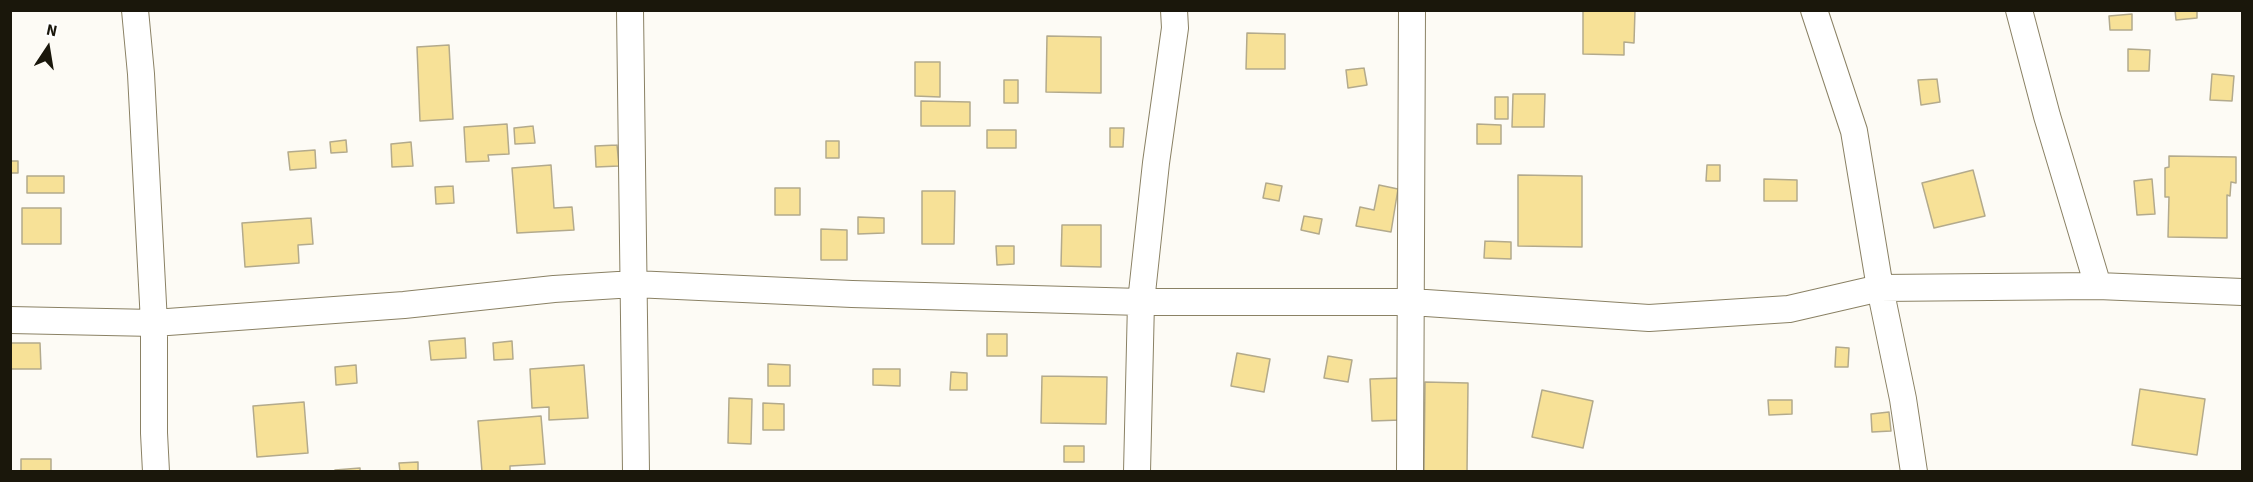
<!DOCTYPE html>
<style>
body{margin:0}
#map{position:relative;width:2253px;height:482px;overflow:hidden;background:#fdfbf5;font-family:"Source Sans 3",sans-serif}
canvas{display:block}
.frame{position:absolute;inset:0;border:12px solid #1a170b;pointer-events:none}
.north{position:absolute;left:18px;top:18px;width:60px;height:60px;-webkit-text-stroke:4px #fff;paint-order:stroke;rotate:12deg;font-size:16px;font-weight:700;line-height:24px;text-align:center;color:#1a170b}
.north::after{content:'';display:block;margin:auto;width:21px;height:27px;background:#1a170b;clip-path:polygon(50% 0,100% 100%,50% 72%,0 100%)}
</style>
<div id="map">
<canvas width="2253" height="482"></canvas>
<div class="frame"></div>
<div class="north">N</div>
</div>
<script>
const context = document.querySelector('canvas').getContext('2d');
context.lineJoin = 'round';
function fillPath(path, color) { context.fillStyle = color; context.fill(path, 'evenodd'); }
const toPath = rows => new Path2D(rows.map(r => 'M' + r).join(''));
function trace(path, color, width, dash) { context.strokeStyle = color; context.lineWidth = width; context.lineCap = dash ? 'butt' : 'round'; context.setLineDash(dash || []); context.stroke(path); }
const building = toPath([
 [1583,10,1635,10,1634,43,1624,42,1624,55,1583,54,1583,10],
 [2175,10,2197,10,2197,18,2176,20,2175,10],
 [2132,14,2132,30,2110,30,2109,16,2132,14],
 [1247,33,1285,34,1285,69,1246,69,1247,33],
 [1047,36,1101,37,1101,93,1046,92,1047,36],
 [449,45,453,119,420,121,417,47,449,45],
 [2128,49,2150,50,2149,71,2128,71,2128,49],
 [915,62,940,62,940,97,915,96,915,62],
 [1364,68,1367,85,1348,88,1346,70,1364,68],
 [2212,74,2234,76,2232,101,2210,100,2212,74],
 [1937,79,1940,102,1921,105,1918,80,1937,79],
 [1004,80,1018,80,1018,103,1004,103,1004,80],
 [1513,94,1545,94,1544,127,1512,127,1513,94],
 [1495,97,1508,97,1508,119,1495,119,1495,97],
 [921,101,970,102,970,126,921,126,921,101],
 [507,124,509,154,488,155,489,161,466,162,464,127,507,124],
 [1477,124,1501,125,1501,144,1477,144,1477,124],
 [533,126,535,143,515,144,514,128,533,126],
 [1110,128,1124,128,1123,147,1110,147,1110,128],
 [987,130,1016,130,1016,148,987,148,987,130],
 [346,140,347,152,331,153,330,142,346,140],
 [826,141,839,141,839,158,826,158,826,141],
 [411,142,413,166,392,167,391,144,411,142],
 [617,145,619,166,596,167,595,146,617,145],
 [315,150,316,168,290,170,288,152,315,150],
 [2169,156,2236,157,2236,183,2231,182,2230,196,2227,195,2227,238,2168,237,2169,197,2165,197,2165,168,2169,167,2169,156],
 [10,161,18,161,18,173,10,173,10,161],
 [551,165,554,208,572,207,574,230,517,233,512,168,551,165],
 [1707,165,1720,165,1720,181,1706,181,1707,165],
 [1973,170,1985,216,1934,228,1922,183,1973,170],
 [1518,175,1582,176,1582,247,1518,246,1518,175],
 [27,176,64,176,64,193,27,193,27,176],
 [1764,179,1797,180,1797,201,1764,201,1764,179],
 [2152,179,2155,214,2137,215,2134,181,2152,179],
 [1266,183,1282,186,1279,201,1263,198,1266,183],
 [1379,185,1398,189,1391,232,1356,226,1360,207,1374,210,1379,185],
 [453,186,454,203,436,204,435,187,453,186],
 [775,188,800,188,800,215,775,215,775,188],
 [922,191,955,191,954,244,922,244,922,191],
 [22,208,61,208,61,244,22,244,22,208],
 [1304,216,1322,219,1319,234,1301,230,1304,216],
 [858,217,884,218,884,233,858,234,858,217],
 [311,218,313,244,298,245,299,263,245,267,242,223,311,218],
 [1062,225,1101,225,1101,267,1061,266,1062,225],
 [821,229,847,230,847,260,821,260,821,229],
 [1485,241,1511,242,1511,259,1484,258,1485,241],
 [996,246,1014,246,1014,264,997,265,996,246],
 [987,334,1007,334,1007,356,987,356,987,334],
 [465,338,466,358,431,360,429,341,465,338],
 [512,341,513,359,494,360,493,343,512,341],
 [10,343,40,343,41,369,10,369,10,343],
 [1836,347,1849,348,1848,367,1835,367,1836,347],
 [1237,353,1270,359,1264,392,1231,386,1237,353],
 [1328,356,1352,360,1348,382,1324,378,1328,356],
 [768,364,790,365,790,386,768,386,768,364],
 [356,365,357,383,336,385,335,367,356,365],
 [584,365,588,418,549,420,549,407,532,408,530,369,584,365],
 [873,369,900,369,900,386,873,385,873,369],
 [951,372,967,373,967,390,950,390,951,372],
 [1042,376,1107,377,1106,424,1041,423,1042,376],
 [1400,378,1401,420,1372,421,1370,379,1400,378],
 [1425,382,1468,383,1467,472,1424,472,1425,382],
 [2140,389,2205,399,2197,455,2132,445,2140,389],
 [1542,390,1593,401,1583,448,1532,437,1542,390],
 [729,398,752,399,751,444,728,443,729,398],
 [1768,400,1792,400,1792,414,1769,415,1768,400],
 [304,402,308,453,257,457,253,406,304,402],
 [763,403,784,404,784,430,763,430,763,403],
 [1889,412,1891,431,1872,432,1871,414,1889,412],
 [541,416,545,464,510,466,510,472,482,472,478,421,541,416],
 [1064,446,1084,446,1084,462,1064,462,1064,446],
 [21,459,51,459,51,472,21,472,21,459],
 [418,462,418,472,400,472,399,463,418,462],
 [360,468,360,472,336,472,335,470,360,468]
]);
fillPath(building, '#f7e197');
trace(building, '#b3aa8c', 1.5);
const minor = toPath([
 [135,10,141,74,154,323,154,433,156,472],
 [630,10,636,472],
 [1814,10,1854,131,1880,288,1903,399,1914,472],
 [2019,10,2047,116,2098,286],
 [10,320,154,323,404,305,554,289,634,284,852,294,1141,302,1411,302,1649,318,1789,309,1880,288,2098,286,2242,292],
 [1137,472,1141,302,1156,163,1175,28,1174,10],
 [1410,472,1412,10]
]);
trace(minor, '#8a8164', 28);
trace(minor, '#fff', 26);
</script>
